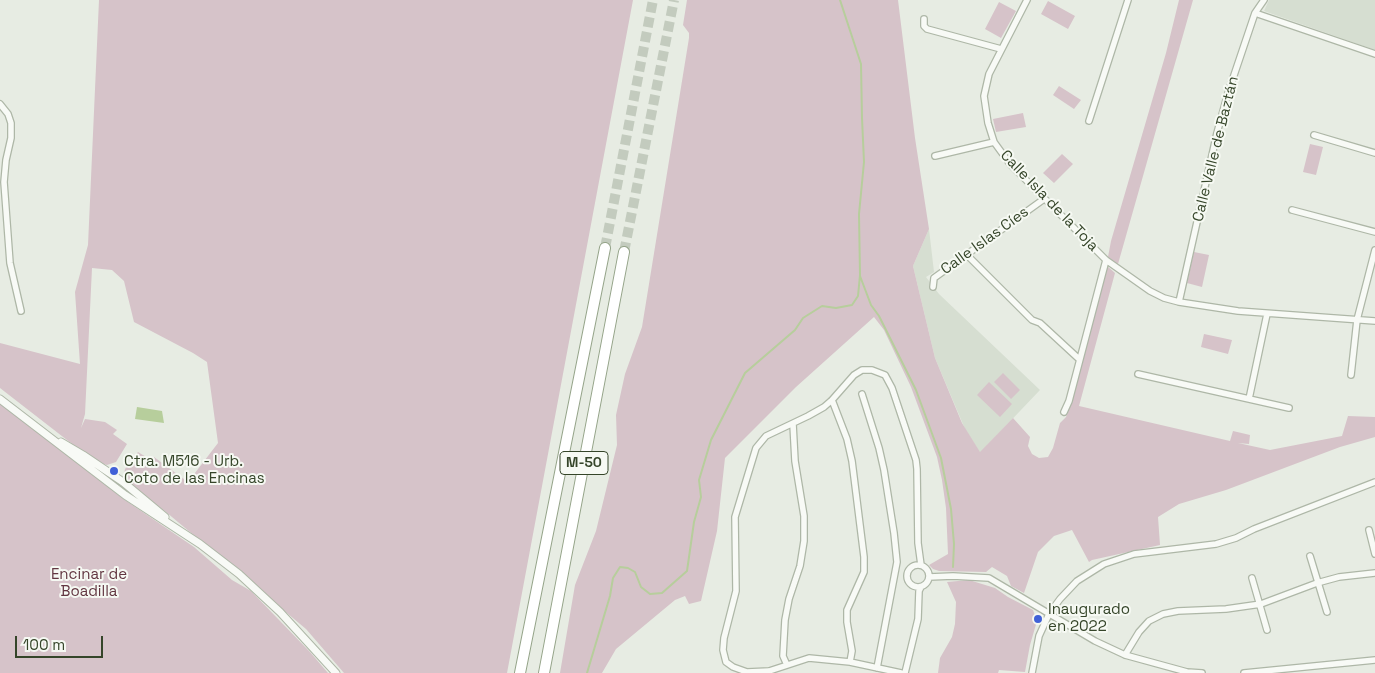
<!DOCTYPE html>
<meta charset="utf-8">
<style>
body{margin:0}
#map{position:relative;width:1375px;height:673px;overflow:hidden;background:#e7ece3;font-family:"Space Grotesk",sans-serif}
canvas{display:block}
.scale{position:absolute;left:15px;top:636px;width:88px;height:22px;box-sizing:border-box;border:2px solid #354529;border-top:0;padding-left:6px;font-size:15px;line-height:18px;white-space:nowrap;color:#354529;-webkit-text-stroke:4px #f6f9f3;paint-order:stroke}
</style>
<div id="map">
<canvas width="1375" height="673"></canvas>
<div class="scale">100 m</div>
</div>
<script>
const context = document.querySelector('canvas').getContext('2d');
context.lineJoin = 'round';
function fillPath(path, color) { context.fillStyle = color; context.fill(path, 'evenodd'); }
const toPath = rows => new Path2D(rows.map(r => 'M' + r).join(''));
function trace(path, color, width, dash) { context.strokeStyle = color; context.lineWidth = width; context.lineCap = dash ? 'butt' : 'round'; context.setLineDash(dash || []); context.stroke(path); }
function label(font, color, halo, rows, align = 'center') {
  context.font = font + ' "Space Grotesk",sans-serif'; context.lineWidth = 4; context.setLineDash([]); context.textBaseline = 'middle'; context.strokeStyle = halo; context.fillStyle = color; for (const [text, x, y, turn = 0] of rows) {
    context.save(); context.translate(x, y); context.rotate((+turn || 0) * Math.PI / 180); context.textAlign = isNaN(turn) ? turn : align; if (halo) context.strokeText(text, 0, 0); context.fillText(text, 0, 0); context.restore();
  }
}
fillPath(toPath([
 [1269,0,1375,0,1375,50,1264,11],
 [929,229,934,272,926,277,939,294,1040,390,980,453,965,429,935,358,913,266]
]), '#d6ded1');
fillPath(toPath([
 [99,0,633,0,507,673,344,673,306,629,166,512,130,485,124,475,125,469,138,452,151,460,154,457,188,482,218,443,207,362,193,353,134,322,124,281,112,270,92,268,85,414,81,428,85,419,105,422,117,430,113,434,127,444,116,462,107,465,100,463,76,447,0,388,0,343,80,364,75,292,88,245],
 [687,0,898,0,915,138,929,229,913,266,935,358,962,423,980,452,1013,418,1030,437,1028,446,1032,454,1039,458,1048,457,1053,448,1060,423,1066,417,1071,404,1107,266,1115,273,1079,406,1230,441,1233,431,1250,435,1249,444,1238,443,1270,450,1342,436,1348,416,1375,417,1375,437,1340,447,1226,490,1179,504,1158,517,1160,545,1092,560,1089,562,1072,530,1054,536,1038,552,1024,593,1011,586,1007,576,992,567,986,572,939,571,933,569,929,565,948,554,946,508,942,480,937,457,911,387,884,330,874,317,796,387,725,458,717,531,701,601,689,604,685,596,675,600,616,649,602,673,560,673,575,585,596,531,617,445,616,415,625,374,642,327,689,38,689,33,683,25],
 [1179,0,1193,0,1118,264,1108,257,1111,241,1166,53],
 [1048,1,1075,16,1068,29,1041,14],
 [999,2,1016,11,1001,38,985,29],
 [1059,86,1081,100,1074,109,1053,95],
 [1023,113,1026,127,996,132,993,119],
 [1310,144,1323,147,1316,175,1303,172],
 [1062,154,1073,164,1054,183,1043,173],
 [1194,252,1209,255,1202,287,1187,283],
 [1204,334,1232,340,1228,354,1201,347],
 [1003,373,1020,390,1011,399,994,382],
 [989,382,1012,404,1000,417,977,395],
 [0,403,125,500,194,547,232,580,251,591,310,652,328,673,0,673],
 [969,580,995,588,1008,597,1033,610,1037,621,1030,645,1025,672,999,670,998,673,938,673,940,658,952,637,955,624,956,602,947,582]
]), '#d6c3c9');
fillPath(toPath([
 [137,407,162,411,164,423,135,419]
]), '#b7ce9c');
trace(toPath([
 [860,276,871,305,879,316,916,390,941,458,951,509,954,544,953,567],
 [587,673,610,596,613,578,620,567,628,568,635,572,641,587,650,594,662,593,687,571,694,522,701,497,699,480,711,440,745,373,795,330,803,318,822,306,836,308,852,305,858,296,860,275,859,214,864,162,862,118,861,64,840,0]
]), '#b7ce9c', 2);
trace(toPath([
 [605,248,653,0],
 [624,252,674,0]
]), '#c3cbbe', 10, [10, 5]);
const minor = toPath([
 [1027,0,989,74,984,96,988,123,994,142,1010,164,1106,260,1150,291,1164,298,1179,302,1238,311,1375,321],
 [1255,13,1375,54],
 [924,19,924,26,927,29,1001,49],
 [0,104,8,114,11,123,11,138,6,160,4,182,10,263,21,311],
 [1089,121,1128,0],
 [1314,135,1375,153],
 [935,156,994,142],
 [1292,210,1375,232],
 [967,255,1032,320,1040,323,1079,359],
 [933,287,934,278,1044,199],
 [1179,302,1217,133,1228,93,1255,13,1264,0],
 [1138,374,1289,408],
 [1351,375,1357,320,1375,250],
 [862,394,879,448,884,470,894,533,897,562,877,668],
 [1249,399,1267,314],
 [832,400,847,439,852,461,864,557,864,572,847,610,847,622,852,651,850,662],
 [1064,412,1069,401,1106,260],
 [1369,530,1375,554],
 [1310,556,1327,612],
 '907 576a11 11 0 1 1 22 0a11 11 0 1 1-22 0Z',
 [929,577,953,576,989,578,1095,641,1125,655,1187,672,1202,673],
 [1252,578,1267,630],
 [1125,655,1139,632,1149,621,1163,614,1178,611,1226,609,1261,604,1317,583,1339,577,1375,573],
 [787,665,783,656,785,620,789,599,800,566,804,541,804,516,795,461,793,424],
 [901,673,850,662,809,658,769,671,747,672,733,667,726,662,723,650,724,638,736,591,735,517,756,448,766,436,808,416,824,407,832,400,854,375,862,370,872,370,885,375,892,388,916,460,917,469,918,543,921,565],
 [905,673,918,619,919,591,921,587],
 [1032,673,1039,636,1049,614,1060,599,1077,581,1104,564,1134,554,1216,544,1236,538,1254,529,1375,482],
 [1244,673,1375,660]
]);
const tertiary = toPath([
 [0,399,125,495,200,544,239,574,280,612,336,673],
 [61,442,83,455,123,482,165,517]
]);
const motorway = toPath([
 [520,673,605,248],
 [544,673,624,252]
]);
trace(minor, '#aeb7a7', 8);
trace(tertiary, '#aeb7a7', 9);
trace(motorway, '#95a489', 12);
trace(minor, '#f8faf6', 5.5);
trace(tertiary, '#f8faf6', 7);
trace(motorway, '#fff', 10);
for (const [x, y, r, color] of [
 [114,471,5,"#4161d7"],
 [1038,619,5,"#4161d7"]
]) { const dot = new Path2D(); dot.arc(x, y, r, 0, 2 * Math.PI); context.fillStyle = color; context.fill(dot); trace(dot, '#f6f9f3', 2); }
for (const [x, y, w] of [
 [584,463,48]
]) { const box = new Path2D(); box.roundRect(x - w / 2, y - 11.5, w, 23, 4); context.fillStyle = '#f6f9f3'; context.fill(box); trace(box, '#354529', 1); }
label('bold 14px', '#354529', null, [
 ["M-50",584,463]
]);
label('15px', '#354529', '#f6f9f3', [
 ["Calle Valle de Baztán",1216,149,-76],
 ["Calle Isla de la Toja",1049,201,46],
 ["Calle Islas Cíes",985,241,-36]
]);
label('15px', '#354529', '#f6f9f3', [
 ["Ctra. M516 - Urb.",124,462],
 ["Coto de las Encinas",124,479],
 ["Inaugurado",1048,610],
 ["en 2022",1048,627]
], 'left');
label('15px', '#623641', '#f6f9f3', [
 ["Encinar de",89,575],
 ["Boadilla",89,592]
]);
</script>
